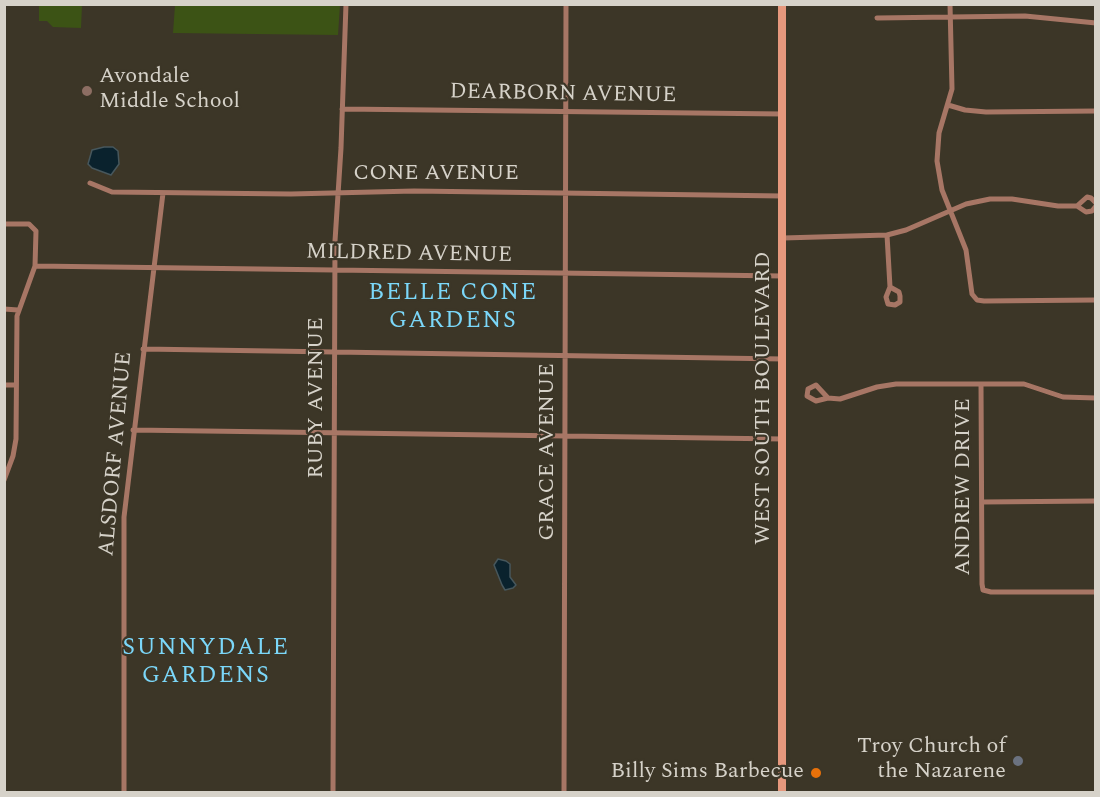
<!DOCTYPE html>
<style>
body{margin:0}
#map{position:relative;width:1100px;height:797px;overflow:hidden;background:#3c3627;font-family:Spectral,serif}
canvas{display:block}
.frame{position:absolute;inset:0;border:6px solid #d6d2c9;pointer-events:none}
</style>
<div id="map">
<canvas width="1100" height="797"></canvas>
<div class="frame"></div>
</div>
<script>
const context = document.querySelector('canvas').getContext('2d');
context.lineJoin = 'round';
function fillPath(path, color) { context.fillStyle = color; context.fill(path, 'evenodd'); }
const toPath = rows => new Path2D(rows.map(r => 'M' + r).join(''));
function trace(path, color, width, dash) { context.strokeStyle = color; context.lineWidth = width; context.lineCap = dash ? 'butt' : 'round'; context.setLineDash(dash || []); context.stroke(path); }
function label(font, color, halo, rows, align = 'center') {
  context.font = font + ' Spectral,serif'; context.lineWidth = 4.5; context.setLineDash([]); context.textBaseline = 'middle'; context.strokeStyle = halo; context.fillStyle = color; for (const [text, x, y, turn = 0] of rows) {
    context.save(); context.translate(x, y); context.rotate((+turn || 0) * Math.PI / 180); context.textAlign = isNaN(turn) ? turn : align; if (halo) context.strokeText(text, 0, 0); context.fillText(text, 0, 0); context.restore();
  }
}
fillPath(toPath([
 [39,5,82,5,81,28,53,27,47,21,39,21],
 [175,5,340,5,338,35,173,33]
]), '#3c5315');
const water = toPath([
 [104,147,113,147,118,151,119,164,111,175,92,168,88,164,92,150,104,147],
 [498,559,506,561,510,564,510,577,516,585,513,588,505,590,502,585,494,565,498,559]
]);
fillPath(water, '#0a222d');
trace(water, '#47575c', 1.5);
trace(toPath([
 [950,4,952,89,939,133,937,161,942,190,966,250,972,294,977,300,984,301,1096,300],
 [877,18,1025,16,1096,23],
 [948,105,965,110,986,112,1096,111],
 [342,109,783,114],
 [90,183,112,192,291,194,414,191,783,196],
 [1077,206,1087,197,1091,198,1096,203],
 [4,224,29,224,36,231,35,266,17,316,16,439,13,456,4,480],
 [887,235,890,287,886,297,888,304,895,305,900,302,900,296,899,292,890,287],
 [783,238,887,235,906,230,966,204,990,199,1012,199,1058,206,1077,206,1086,212,1092,211,1096,206],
 [35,266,783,276],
 [4,309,18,310],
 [143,349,783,359],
 [981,384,982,584,983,590,991,592,1096,592],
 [4,385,16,385],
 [828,398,816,385,808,389,807,396,816,401,828,398,840,399,877,387,896,384,1024,384,1063,397,1096,398],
 [133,430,782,439],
 [982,502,1096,501],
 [124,792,124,517,163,193],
 [333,792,335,241,341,148,346,4],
 [564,792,566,4]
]), '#a77665', 5);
trace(toPath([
 [782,792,782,4]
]), '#e6987d', 8);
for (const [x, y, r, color] of [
 [87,91,6,"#8d6e63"],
 [1018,761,6,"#6b7280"],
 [816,773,6,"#e8710a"]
]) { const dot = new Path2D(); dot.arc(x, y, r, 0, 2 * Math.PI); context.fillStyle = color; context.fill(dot); trace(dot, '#3c3627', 2); }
label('22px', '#d6d2c9', '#3c3627', [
 ["Avondale",99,78,"left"],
 ["Middle School",99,103,"left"],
 ["Troy Church of",1006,748],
 ["the Nazarene",1006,773],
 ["Billy Sims Barbecue",804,773]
], 'right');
label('22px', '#d6d2c9', '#3c3627', [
 ["DEARBORN AVENUE",563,95,1],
 ["CONE AVENUE",436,175],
 ["MILDRED AVENUE",409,255,1],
 ["RUBY AVENUE",318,398,-90],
 ["WEST SOUTH BOULEVARD",765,398,-90],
 ["GRACE AVENUE",549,452,-90],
 ["ALSDORF AVENUE",117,454,-85],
 ["ANDREW DRIVE",965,487,-90]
]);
context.letterSpacing = '1.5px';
label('24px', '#7bd7f9', '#3c3627', [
 ["BELLE CONE",453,294],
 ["GARDENS",453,322],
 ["SUNNYDALE",206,649],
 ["GARDENS",206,677]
]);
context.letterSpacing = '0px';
</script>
